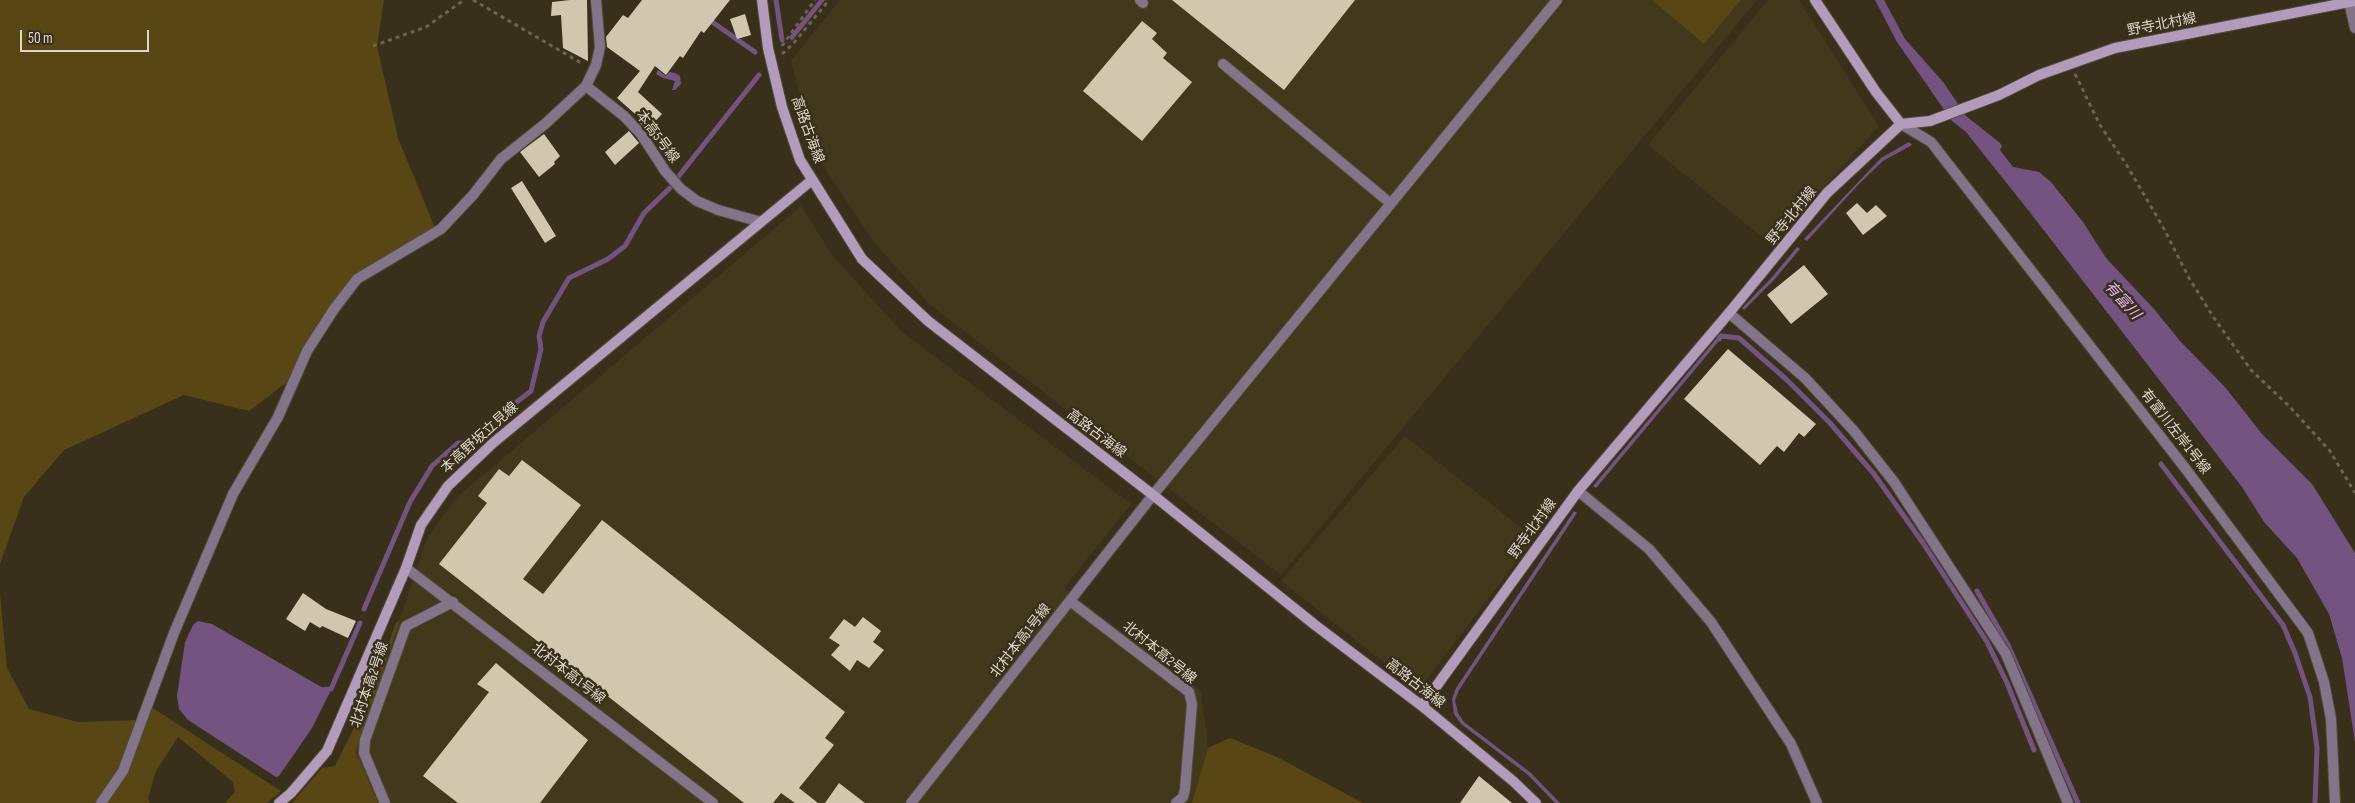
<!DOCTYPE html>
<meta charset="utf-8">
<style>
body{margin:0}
#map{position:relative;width:2355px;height:803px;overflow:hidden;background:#38301b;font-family:"Sofia Sans Condensed",sans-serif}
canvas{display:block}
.scale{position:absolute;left:20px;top:30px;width:129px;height:22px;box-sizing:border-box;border:2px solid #dcd8cb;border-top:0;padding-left:6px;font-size:15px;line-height:18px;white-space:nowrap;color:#dcd8cb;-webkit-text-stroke:4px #38301b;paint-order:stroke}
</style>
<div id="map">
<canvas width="2355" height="803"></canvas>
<div class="scale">50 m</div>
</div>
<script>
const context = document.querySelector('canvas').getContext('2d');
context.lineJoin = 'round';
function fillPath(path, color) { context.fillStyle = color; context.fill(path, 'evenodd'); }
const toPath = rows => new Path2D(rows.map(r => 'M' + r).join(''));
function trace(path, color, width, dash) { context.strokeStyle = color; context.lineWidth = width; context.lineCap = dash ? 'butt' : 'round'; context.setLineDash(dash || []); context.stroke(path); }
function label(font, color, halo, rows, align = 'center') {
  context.font = font + ' "Sofia Sans Condensed","Noto Sans JP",sans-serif'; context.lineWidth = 5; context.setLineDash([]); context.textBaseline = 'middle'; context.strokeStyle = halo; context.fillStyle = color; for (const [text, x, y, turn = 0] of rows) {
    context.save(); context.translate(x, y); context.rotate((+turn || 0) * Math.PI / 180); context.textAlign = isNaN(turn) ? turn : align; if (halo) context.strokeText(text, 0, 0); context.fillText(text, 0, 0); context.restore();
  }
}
fillPath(toPath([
 [840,0,1757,0,1281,575,929,304,873,241,814,152,791,61],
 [1768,0,1799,0,1879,126,1772,245,1648,145],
 [801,206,833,256,902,332,1131,504,1064,588,1201,691,1208,748,1192,803,378,803,362,765,355,753,427,538,457,497],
 [1405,436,1534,538,1419,690,1281,581]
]), '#42381c');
fillPath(toPath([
 [0,0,384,0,377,46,398,138,435,228,367,269,290,380,249,411,184,395,64,450,24,497,0,564],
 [1652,0,1741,0,1704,44],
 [0,594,7,668,29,709,78,722,139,720,119,771,97,803,0,803],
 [400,620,355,753,362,765,378,803,292,803,322,768,335,766,368,700,396,623],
 [151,707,281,791,267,803,225,803,235,792,233,782,178,737,156,771,148,798,150,803,106,803],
 [1230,738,1277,757,1363,803,1192,803,1208,748]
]), '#584715');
fillPath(toPath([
 [819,0,825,0,792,41,789,37],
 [1875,0,1884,0,1905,39,1944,83,1966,116,2000,143,2002,146,2000,150,2013,167,2039,172,2051,182,2083,222,2106,258,2154,309,2180,341,2225,387,2262,434,2312,484,2355,553,2355,742,2342,658,2329,614,2297,558,2264,522,2242,487,2208,443,2032,215,1966,132,1952,121,1897,42],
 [658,70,666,76,669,72,675,73,680,76,681,84,675,90,672,90,675,81,663,78,656,74],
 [1909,142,1912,145,1883,161,1858,185,1807,241,1804,239,1881,158],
 [1797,247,1800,249,1774,280,1744,310,1742,308,1773,276],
 [1721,333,1723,336,1596,488,1593,486],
 [1574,511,1577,513,1459,690,1455,700,1458,713,1464,722,1531,773,1560,803,1555,803,1528,775,1461,724,1454,714,1452,699,1456,688],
 [198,621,212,624,330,692,312,728,279,776,276,777,188,720,179,709,177,696,185,642,193,625]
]), '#735380');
trace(toPath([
 [776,0,782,40],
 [708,19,755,52],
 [678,177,759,75],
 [1719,339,1721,336,1739,338,1787,380,1830,423,1874,474,1923,543,1987,642,2007,683,2034,750],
 [2161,464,2283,625,2295,653,2310,697,2317,748,2315,803],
 [1977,591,2008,645,2078,803],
 [364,609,410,502,432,466,458,443,463,443,531,391,541,349,539,336,543,322,569,278,608,259,625,246,644,213,672,186],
 [320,690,331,689,360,623]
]), '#735380', 5);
fillPath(toPath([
 [570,0,587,0,588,61,563,48,561,15,551,16,552,2],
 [642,0,730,0,704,33,701,31,683,58,680,56,666,75,655,66,638,92,662,114,647,130,639,122,642,120,617,98,640,71,607,47,606,37,623,15,628,18],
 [1172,0,1355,0,1284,90],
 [745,14,751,35,737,39,730,19],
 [1142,21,1157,33,1152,39,1167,53,1163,58,1192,82,1142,141,1083,91],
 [629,131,639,143,615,165,605,152],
 [544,134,560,156,554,162,555,164,539,177,520,152],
 [522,181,556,236,545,243,511,188],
 [1857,203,1867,213,1876,205,1887,216,1863,235,1846,213],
 [1804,265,1828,294,1791,324,1767,295],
 [1728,349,1816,424,1804,437,1799,433,1784,452,1777,446,1760,465,1684,399],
 [522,460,581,505,523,579,543,594,602,520,845,712,825,738,834,745,799,788,818,803,795,803,781,793,773,803,744,803,439,564,487,503,478,496,499,469,509,476],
 [303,593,326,609,356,621,348,638,322,626,320,628,310,622,305,631,286,619],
 [863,617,881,631,873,642,884,650,869,668,857,660,850,671,831,655,840,645,829,638,844,619,855,627],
 [496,663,588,740,540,803,458,803,423,776,489,692,477,684],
 [1479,776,1512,803,1460,803],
 [839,783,865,803,825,803]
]), '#d0c7ae');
const lane = toPath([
 [1140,0,1143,3],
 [1223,64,1390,203],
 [1153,495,1557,0]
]);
const street = toPath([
 [596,0,600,47,596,65,586,86,624,116,641,134,665,171,681,189,697,201,718,210,761,222],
 [2349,2,2355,28],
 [1901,124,1931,142,2185,468,2308,633,2324,682,2331,719,2335,803],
 [1729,313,1805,378,1854,431,1894,482,2006,654,2068,803],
 [1578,491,1649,549,1711,622,1791,744,1817,803],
 [406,568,713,803],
 [1070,601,1189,692,1192,704,1185,789,1183,797,1176,803],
 [101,803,123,771,174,633,233,494,278,417,307,351,334,309,357,279,441,229,473,195,501,159,545,124,586,86],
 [385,803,364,753,365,740,406,626,453,602],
 [911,803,1153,495]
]);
const secondary = toPath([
 [762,0,768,48,782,107,800,160,862,259,928,321,1153,495,1315,625,1422,706,1513,781,1536,803],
 [1815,0,1876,92,1901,124],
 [1422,706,1578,491,1729,313,1827,193,1901,124,1930,121,1999,95,2039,75,2115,48,2355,1],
 [279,803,291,793,327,751,406,568,421,525,448,486,493,443,812,180]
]);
trace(lane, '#524b37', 12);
trace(street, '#524b37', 12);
trace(secondary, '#524b37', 12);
trace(toPath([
 [473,0,583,64],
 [373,46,426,27,464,0],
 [782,46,815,0],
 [782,54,793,44,829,0],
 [2075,74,2100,125,2126,164,2163,227,2189,278,2214,318,2251,370,2290,407,2330,451,2355,493]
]), '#6a6451', 3, [4, 4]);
trace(lane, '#837589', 10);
trace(street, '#837589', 10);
trace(secondary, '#b29bbb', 10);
label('14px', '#dcd8cb', '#38301b', [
 ["野寺北村線",2162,25,-11],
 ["高路古海線",807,130,70],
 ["本高5号線",657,137,53],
 ["野寺北村線",1792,216,-51],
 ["有富川左岸1号線",2175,432,52],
 ["高路古海線",1096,434,37],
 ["本高野坂立見線",480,438,-42],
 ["野寺北村線",1533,529,-54],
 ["北村本高1号線",1021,641,-52],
 ["北村本高2号線",1159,653,39],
 ["北村本高1号線",568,674,38],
 ["高路古海線",1415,684,38],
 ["北村本高2号線",370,685,-71]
]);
label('italic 15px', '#e8b6fc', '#38301b', [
 ["有富川",2122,301,48]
]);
</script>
